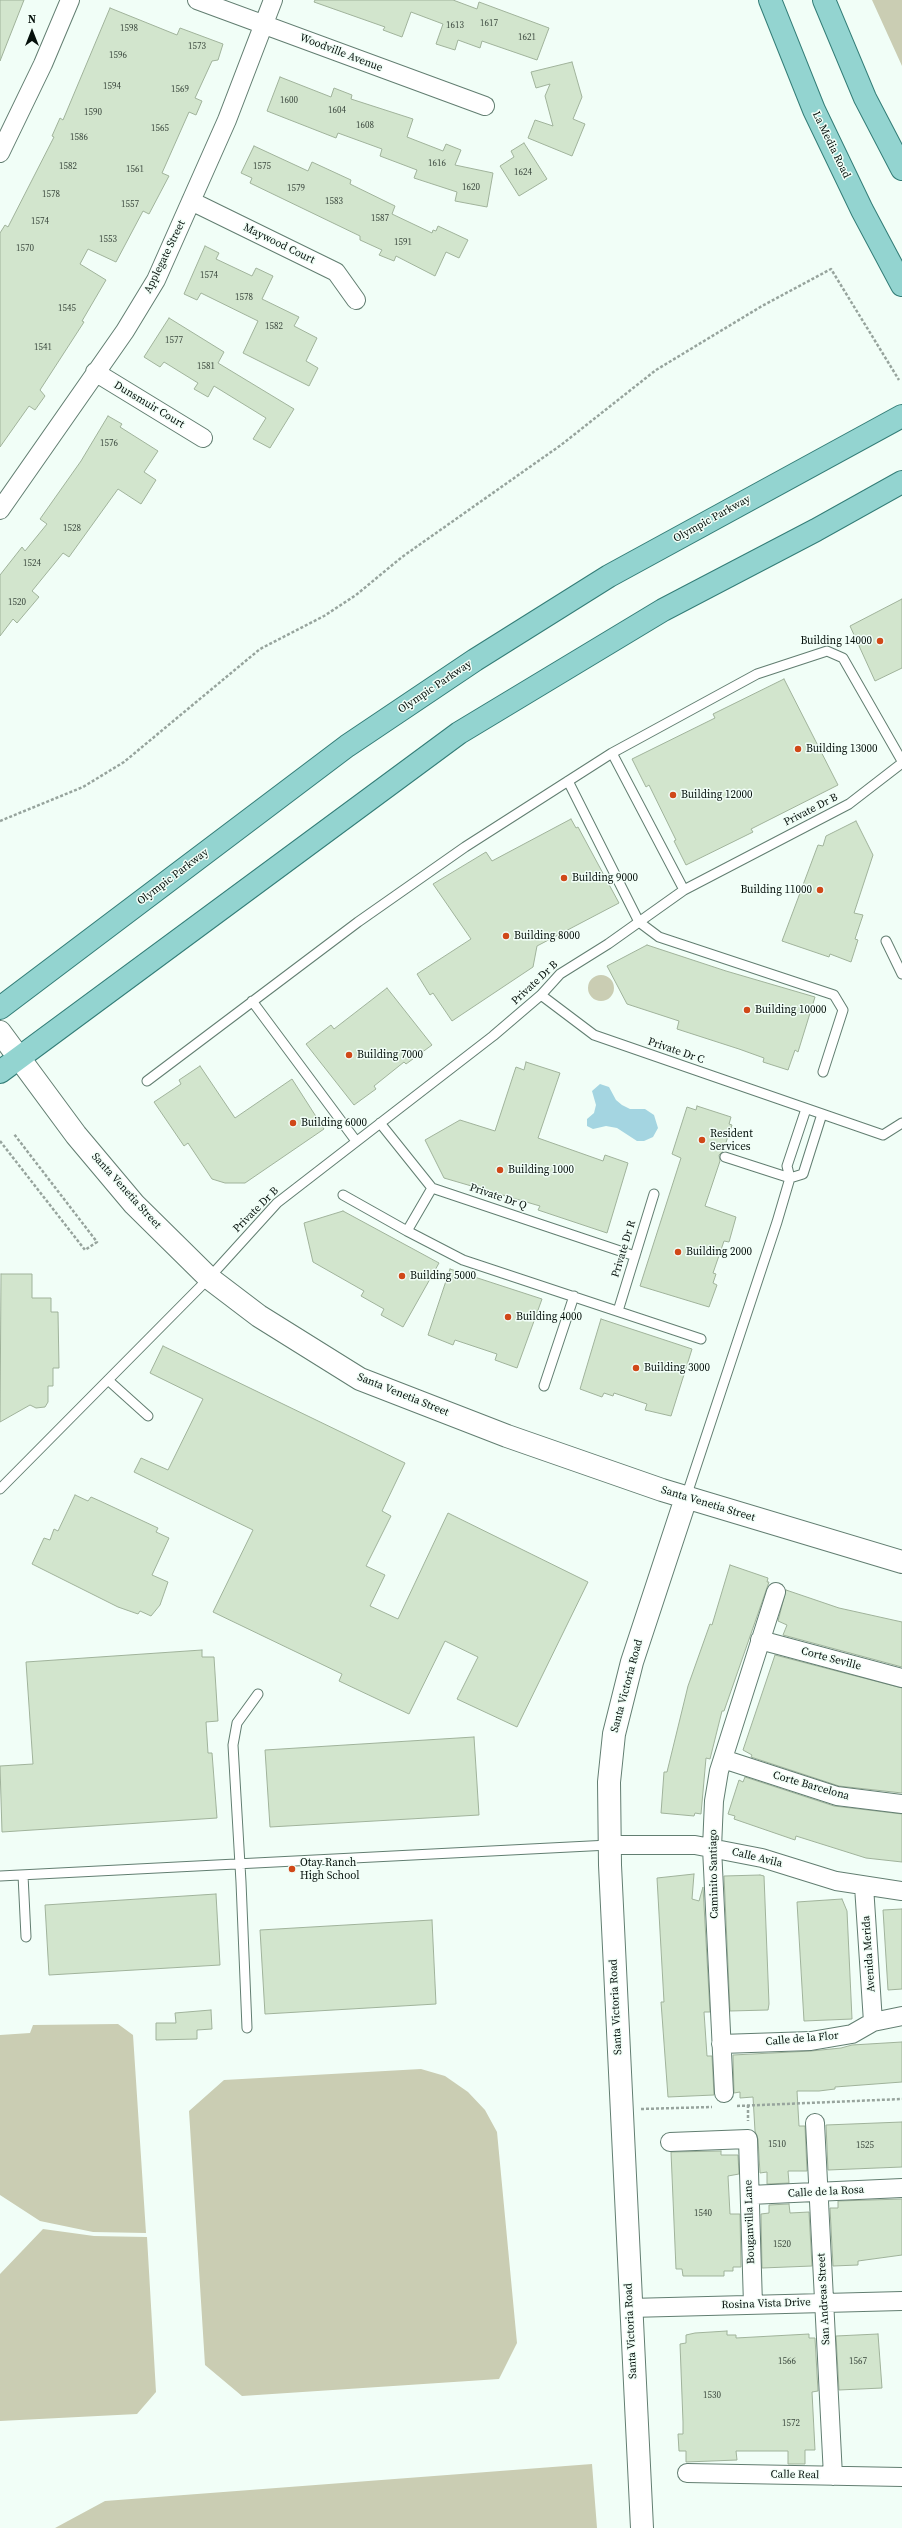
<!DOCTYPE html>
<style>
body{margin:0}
#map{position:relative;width:902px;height:2528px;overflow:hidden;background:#f1fef7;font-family:"Source Serif 4",serif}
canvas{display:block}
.north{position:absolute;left:12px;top:12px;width:40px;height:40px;-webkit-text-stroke:3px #f1fef7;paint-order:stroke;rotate:0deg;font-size:11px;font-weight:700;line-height:16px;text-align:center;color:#06110c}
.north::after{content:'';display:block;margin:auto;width:14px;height:18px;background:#06110c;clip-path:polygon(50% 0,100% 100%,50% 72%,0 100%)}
</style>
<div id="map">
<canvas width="902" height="2528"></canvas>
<div class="north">N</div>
</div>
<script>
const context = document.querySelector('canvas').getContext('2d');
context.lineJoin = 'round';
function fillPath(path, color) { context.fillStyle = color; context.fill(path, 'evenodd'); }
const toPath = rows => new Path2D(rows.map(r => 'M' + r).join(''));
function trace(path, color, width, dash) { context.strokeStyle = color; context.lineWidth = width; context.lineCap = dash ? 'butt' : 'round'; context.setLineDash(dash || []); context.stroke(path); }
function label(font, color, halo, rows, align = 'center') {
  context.font = font + ' "Source Serif 4",serif'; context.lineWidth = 3; context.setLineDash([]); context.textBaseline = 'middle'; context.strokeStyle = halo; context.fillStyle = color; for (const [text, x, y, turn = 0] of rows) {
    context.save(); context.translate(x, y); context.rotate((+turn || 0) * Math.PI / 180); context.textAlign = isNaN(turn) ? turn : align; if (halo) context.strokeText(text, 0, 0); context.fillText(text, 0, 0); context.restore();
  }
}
fillPath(toPath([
 [872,0,902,0,902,66],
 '588 988a13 13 0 1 1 26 0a13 13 0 1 1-26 0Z',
 [118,2024,133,2035,146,2233,93,2232,40,2221,0,2195,0,2035,30,2033,33,2025],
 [421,2069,445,2076,468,2092,485,2110,497,2132,517,2343,499,2379,242,2396,205,2365,189,2111,224,2080],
 [43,2229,94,2236,147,2237,156,2392,137,2414,0,2421,0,2274],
 [592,2464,597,2528,55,2528,105,2501]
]), '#cacdb3');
fillPath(toPath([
 [600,1084,609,1087,616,1100,622,1105,630,1109,645,1109,654,1115,658,1128,653,1137,644,1141,637,1141,617,1128,606,1126,593,1129,587,1126,587,1119,594,1113,596,1105,592,1091]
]), '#a4d5e1');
const building = toPath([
 [0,0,24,0,0,61,0,0],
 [315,0,453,0,477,9,479,2,549,28,537,60,482,41,480,48,458,40,455,50,436,44,443,24,411,12,402,37,383,30,385,27,314,2,315,0],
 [110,8,177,35,180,28,223,44,218,60,212,61,195,98,202,101,196,115,189,112,162,173,169,176,149,214,143,211,116,262,88,249,80,264,106,280,82,321,84,322,40,390,45,396,35,410,29,406,0,447,0,233,5,225,8,227,54,137,52,136,60,118,63,120,110,8],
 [572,62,582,97,573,119,585,124,572,156,528,138,535,120,553,126,545,96,550,84,536,88,531,72,572,62],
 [280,77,331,97,334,88,352,95,351,99,413,119,407,137,443,151,446,144,461,150,455,165,493,173,487,207,455,201,457,192,414,178,417,170,380,156,382,149,338,133,336,138,267,111,280,77],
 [524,143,547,179,519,196,500,166,514,157,511,151,524,143],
 [254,146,308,171,312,162,351,180,350,184,395,206,392,214,432,233,433,230,436,231,438,226,468,240,459,258,446,252,435,276,396,256,394,261,379,255,382,250,360,240,360,236,250,183,252,178,241,173,254,146],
 [205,246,219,253,216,259,252,276,256,268,273,276,262,299,299,317,294,326,317,338,306,361,318,368,309,386,243,353,258,321,201,293,197,300,184,294,205,246],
 [169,318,224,352,218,363,294,409,270,448,253,439,266,418,214,386,208,397,194,389,198,383,164,362,160,367,144,357,169,318],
 [108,416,122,424,120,427,158,451,144,472,156,480,141,504,118,489,69,557,63,553,32,591,39,597,17,623,13,619,0,636,0,575,22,547,25,551,47,524,40,519,81,461,108,416],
 [902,599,902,668,875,681,850,626,902,599],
 [784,679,838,785,751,829,753,832,686,865,674,841,676,840,649,785,646,787,632,759,715,718,713,714,784,679],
 [571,819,576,828,578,827,619,903,537,946,533,967,452,1021,433,993,430,995,417,974,471,939,433,884,486,852,492,861,571,819],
 [856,821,873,855,854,913,863,915,855,939,858,940,851,962,830,954,829,957,782,941,818,845,823,846,826,836,856,821],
 [647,945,726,971,815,997,798,1052,795,1050,788,1070,763,1062,764,1058,739,1049,677,1029,679,1021,627,1004,607,966,647,945],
 [387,988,432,1045,406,1064,404,1062,374,1086,376,1089,354,1105,306,1044,331,1025,334,1029,387,988],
 [526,1062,560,1073,538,1138,603,1161,605,1155,628,1163,607,1233,538,1210,540,1206,444,1178,425,1140,460,1120,495,1131,516,1067,524,1070,526,1062],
 [200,1066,235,1118,292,1079,324,1129,245,1183,225,1183,212,1179,188,1143,184,1146,154,1102,181,1084,179,1080,200,1066],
 [697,1106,731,1117,729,1124,732,1125,723,1151,719,1155,720,1161,705,1206,736,1217,729,1242,724,1241,713,1273,716,1274,713,1283,717,1285,709,1307,640,1286,681,1158,672,1154,687,1107,696,1110,697,1106],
 [343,1211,439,1263,403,1327,381,1315,384,1309,361,1296,364,1291,313,1262,304,1223,343,1211],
 [450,1269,542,1299,517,1368,495,1360,497,1354,455,1340,453,1345,428,1335,450,1269],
 [1,1274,32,1274,32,1298,51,1298,51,1312,58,1312,59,1368,53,1368,53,1386,48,1386,48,1402,45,1407,36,1408,30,1405,0,1422,1,1274],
 [601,1319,692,1349,671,1416,645,1410,647,1404,614,1393,613,1396,604,1393,602,1397,580,1389,601,1319],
 [163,1346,405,1463,382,1511,391,1516,366,1566,385,1575,370,1606,398,1619,448,1513,588,1582,517,1727,457,1699,478,1657,445,1641,409,1714,339,1681,342,1674,213,1612,253,1530,134,1472,141,1458,168,1470,203,1399,150,1373,163,1346],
 [75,1495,88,1501,91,1497,100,1501,158,1528,156,1532,169,1538,152,1575,168,1582,160,1605,151,1616,140,1611,138,1614,118,1607,32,1564,44,1538,50,1540,54,1529,58,1531,75,1495],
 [730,1565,768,1578,767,1582,769,1582,724,1711,722,1711,710,1759,706,1758,701,1814,695,1813,694,1816,661,1813,664,1772,667,1772,688,1686,710,1624,712,1625,730,1565],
 [786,1590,839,1608,902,1622,902,1667,783,1635,787,1625,778,1621,786,1590],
 [202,1650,202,1657,214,1657,218,1721,206,1722,208,1753,212,1753,217,1818,2,1832,0,1766,33,1764,26,1662,202,1650],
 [775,1655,902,1688,902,1793,839,1786,751,1757,752,1755,743,1750,775,1655],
 [474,1737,479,1815,270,1827,265,1750,474,1737],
 [745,1777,834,1806,902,1814,902,1862,866,1858,796,1836,795,1840,734,1819,735,1816,728,1814,739,1780,743,1782,745,1777],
 [694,1874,692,1899,699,1901,703,1887,710,2012,704,2012,707,2056,712,2056,714,2095,668,2097,661,2002,664,2002,657,1878,694,1874],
 [760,1875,764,1876,769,2004,768,2010,730,2011,724,1876,760,1875],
 [216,1894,220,1965,49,1975,45,1905,216,1894],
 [842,1899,847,1911,852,2019,804,2021,797,1902,842,1899],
 [902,1909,902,1989,888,1990,883,1910,902,1909],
 [432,1920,436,2004,265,2014,260,1930,432,1920],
 [211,2010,212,2029,197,2030,197,2039,156,2040,156,2023,176,2023,175,2013,211,2010],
 [902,2042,902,2082,835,2087,835,2089,819,2091,797,2091,799,2126,805,2126,807,2171,788,2171,789,2183,767,2184,767,2172,760,2173,758,2139,755,2131,753,2097,740,2098,740,2092,734,2093,733,2055,811,2051,841,2048,852,2045,902,2042],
 [902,2122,902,2167,828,2170,826,2125,902,2122],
 [721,2151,721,2155,738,2155,739,2174,728,2176,730,2214,740,2214,741,2267,733,2267,733,2271,724,2271,724,2276,683,2276,682,2269,676,2269,671,2152,721,2151],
 [902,2199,902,2255,858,2261,858,2265,833,2266,830,2208,838,2208,838,2201,902,2199],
 [789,2204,790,2213,809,2212,812,2266,762,2268,761,2214,769,2213,769,2205,789,2204],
 [727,2331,727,2335,736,2335,736,2338,809,2334,809,2338,815,2338,818,2391,812,2392,815,2450,805,2450,805,2464,788,2464,788,2451,736,2451,737,2460,686,2462,686,2451,679,2451,678,2434,683,2434,683,2422,680,2344,686,2343,686,2335,695,2333,727,2331],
 [878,2334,882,2388,839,2390,836,2336,878,2334]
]);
fillPath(building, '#d2e5cd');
trace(building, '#a0b39b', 1);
const service = toPath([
 [612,753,684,890],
 [568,781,639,922,659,937,834,995,843,1010,823,1072],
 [886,941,902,974],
 [541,995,594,1035,883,1135,902,1123],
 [252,1001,356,1141],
 [147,1081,358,922,465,847,612,753,757,674,827,651,843,658,902,761],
 [380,1123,432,1188,635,1256],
 [725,1157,790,1178,803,1174,822,1114],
 [432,1188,407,1231,463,1260,701,1339],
 [343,1195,407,1231],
 [618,1311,654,1194],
 [108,1380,148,1416],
 [544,1386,574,1296],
 [0,1489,209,1278,277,1203,493,1036,541,995,560,974,608,944,684,890,849,804,902,763],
 [686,1497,777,1222,790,1178,787,1166,806,1109],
 [23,1875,26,1937],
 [0,1876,609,1845],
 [247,2028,241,1882,233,1745,237,1723,258,1694]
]);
const minor = toPath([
 [197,0,485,106],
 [0,153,43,64,70,0],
 [191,201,336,272,356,300],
 [95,372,203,438],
 [0,510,125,331,156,280,227,120,273,0],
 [760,1640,902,1678],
 [723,1759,837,1796,902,1804],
 [609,1845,695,1845,762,1858,836,1881,902,1891],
 [864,1886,873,2022],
 [721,2044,811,2041,852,2034,873,2022,902,2016],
 [724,2093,712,1848,714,1801,719,1771,776,1592],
 [815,2123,833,2476],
 [670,2142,748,2139,753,2305],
 [750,2195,902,2188],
 [630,2308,902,2301],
 [687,2473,902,2477]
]);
const tertiary = toPath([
 [0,1032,76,1135,134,1204,209,1278,259,1316,360,1379,507,1436,662,1490,902,1562],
 [642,2528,610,1865,609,1782,614,1734,632,1662,686,1498]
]);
const primary = toPath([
 [770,0,814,110,862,210,902,285],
 [824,0,865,98,902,169],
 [0,1008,347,746,475,660,609,576,902,416],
 [0,1072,459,733,663,610,816,530,902,482]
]);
trace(service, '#627e71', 11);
trace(minor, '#627e71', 20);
trace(tertiary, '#627e71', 24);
trace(primary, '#337d77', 24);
trace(toPath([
 [0,821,83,787,124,762,260,649,324,616,356,595,402,557,561,445,656,370,762,306,831,269,899,380],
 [0,1141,85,1250,97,1242,14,1134],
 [748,2105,748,2121],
 [737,2106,902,2099],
 [641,2109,712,2107]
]), '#97a49d', 2.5, [3, 2]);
trace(service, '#fff', 9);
trace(minor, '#fff', 18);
trace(tertiary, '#fff', 22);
trace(primary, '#93d4d0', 22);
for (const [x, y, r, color] of [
 [880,641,4,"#d04818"],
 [798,749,4,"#d04818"],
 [673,795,4,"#d04818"],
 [564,878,4,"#d04818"],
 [820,890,4,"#d04818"],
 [506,936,4,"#d04818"],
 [747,1010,4,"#d04818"],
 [349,1055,4,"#d04818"],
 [293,1123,4,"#d04818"],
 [702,1140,4,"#d04818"],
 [500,1170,4,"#d04818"],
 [678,1252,4,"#d04818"],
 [402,1276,4,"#d04818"],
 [508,1317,4,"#d04818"],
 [636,1368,4,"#d04818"],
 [292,1869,4,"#d04818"]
]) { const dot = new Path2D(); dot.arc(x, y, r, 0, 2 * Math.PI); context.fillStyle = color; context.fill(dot); trace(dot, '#f1fef7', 1.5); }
label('9px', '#39463c', null, [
 ["1617",489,24],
 ["1613",455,26],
 ["1598",129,29],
 ["1621",527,38],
 ["1573",197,47],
 ["1596",118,56],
 ["1594",112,87],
 ["1569",180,90],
 ["1600",289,101],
 ["1604",337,111],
 ["1590",93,113],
 ["1608",365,126],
 ["1565",160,129],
 ["1586",79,138],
 ["1616",437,164],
 ["1582",68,167],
 ["1575",262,167],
 ["1561",135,170],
 ["1624",523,173],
 ["1620",471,188],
 ["1579",296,189],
 ["1578",51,195],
 ["1583",334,202],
 ["1557",130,205],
 ["1587",380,219],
 ["1574",40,222],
 ["1553",108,240],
 ["1591",403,243],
 ["1570",25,249],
 ["1574",209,276],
 ["1578",244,298],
 ["1545",67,309],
 ["1582",274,327],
 ["1577",174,341],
 ["1541",43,348],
 ["1581",206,367],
 ["1576",109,444],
 ["1528",72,529],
 ["1524",32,564],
 ["1520",17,603],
 ["1510",777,2145],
 ["1525",865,2146],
 ["1540",703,2214],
 ["1520",782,2245],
 ["1566",787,2362],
 ["1567",858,2362],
 ["1530",712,2396],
 ["1572",791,2424]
]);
label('11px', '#06110c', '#f1fef7', [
 ["Woodville Avenue",341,53,21],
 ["La Media Road",831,145,64],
 ["Maywood Court",279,244,26],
 ["Applegate Street",165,257,-64],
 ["Dunsmuir Court",149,405,31],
 ["Olympic Parkway",712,519,-29],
 ["Olympic Parkway",435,687,-34],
 ["Private Dr B",811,810,-27],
 ["Olympic Parkway",173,877,-37],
 ["Private Dr B",535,983,-43],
 ["Private Dr C",676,1051,19],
 ["Santa Venetia Street",126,1191,48],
 ["Private Dr Q",498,1197,19],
 ["Private Dr B",256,1210,-45],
 ["Private Dr R",624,1249,-73],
 ["Santa Venetia Street",403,1395,22],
 ["Santa Venetia Street",708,1504,17],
 ["Corte Seville",831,1659,15],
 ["Santa Victoria Road",627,1686,-75],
 ["Corte Barcelona",811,1786,16],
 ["Calle Avila",757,1858,14],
 ["Caminito Santiago",714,1874,-91],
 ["Avenida Merida",869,1954,-94],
 ["Santa Victoria Road",616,2007,-93],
 ["Calle de la Flor",802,2039,-5],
 ["Calle de la Rosa",826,2192,-3],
 ["Bouganvilla Lane",750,2222,-92],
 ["San Andreas Street",824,2299,-93],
 ["Rosina Vista Drive",766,2304,-2],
 ["Santa Victoria Road",631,2331,-93],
 ["Calle Real",795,2475,1]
]);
label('11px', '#06110c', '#f1fef7', [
 ["Building 14000",872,641,"right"],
 ["Building 13000",806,749],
 ["Building 12000",681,795],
 ["Building 9000",572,878],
 ["Building 11000",812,890,"right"],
 ["Building 8000",514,936],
 ["Building 10000",755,1010],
 ["Building 7000",357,1055],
 ["Building 6000",301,1123],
 ["Resident",710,1134],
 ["Services",710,1147],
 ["Building 1000",508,1170],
 ["Building 2000",686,1252],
 ["Building 5000",410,1276],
 ["Building 4000",516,1317],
 ["Building 3000",644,1368],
 ["Otay Ranch",300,1863],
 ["High School",300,1876]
], 'left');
</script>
